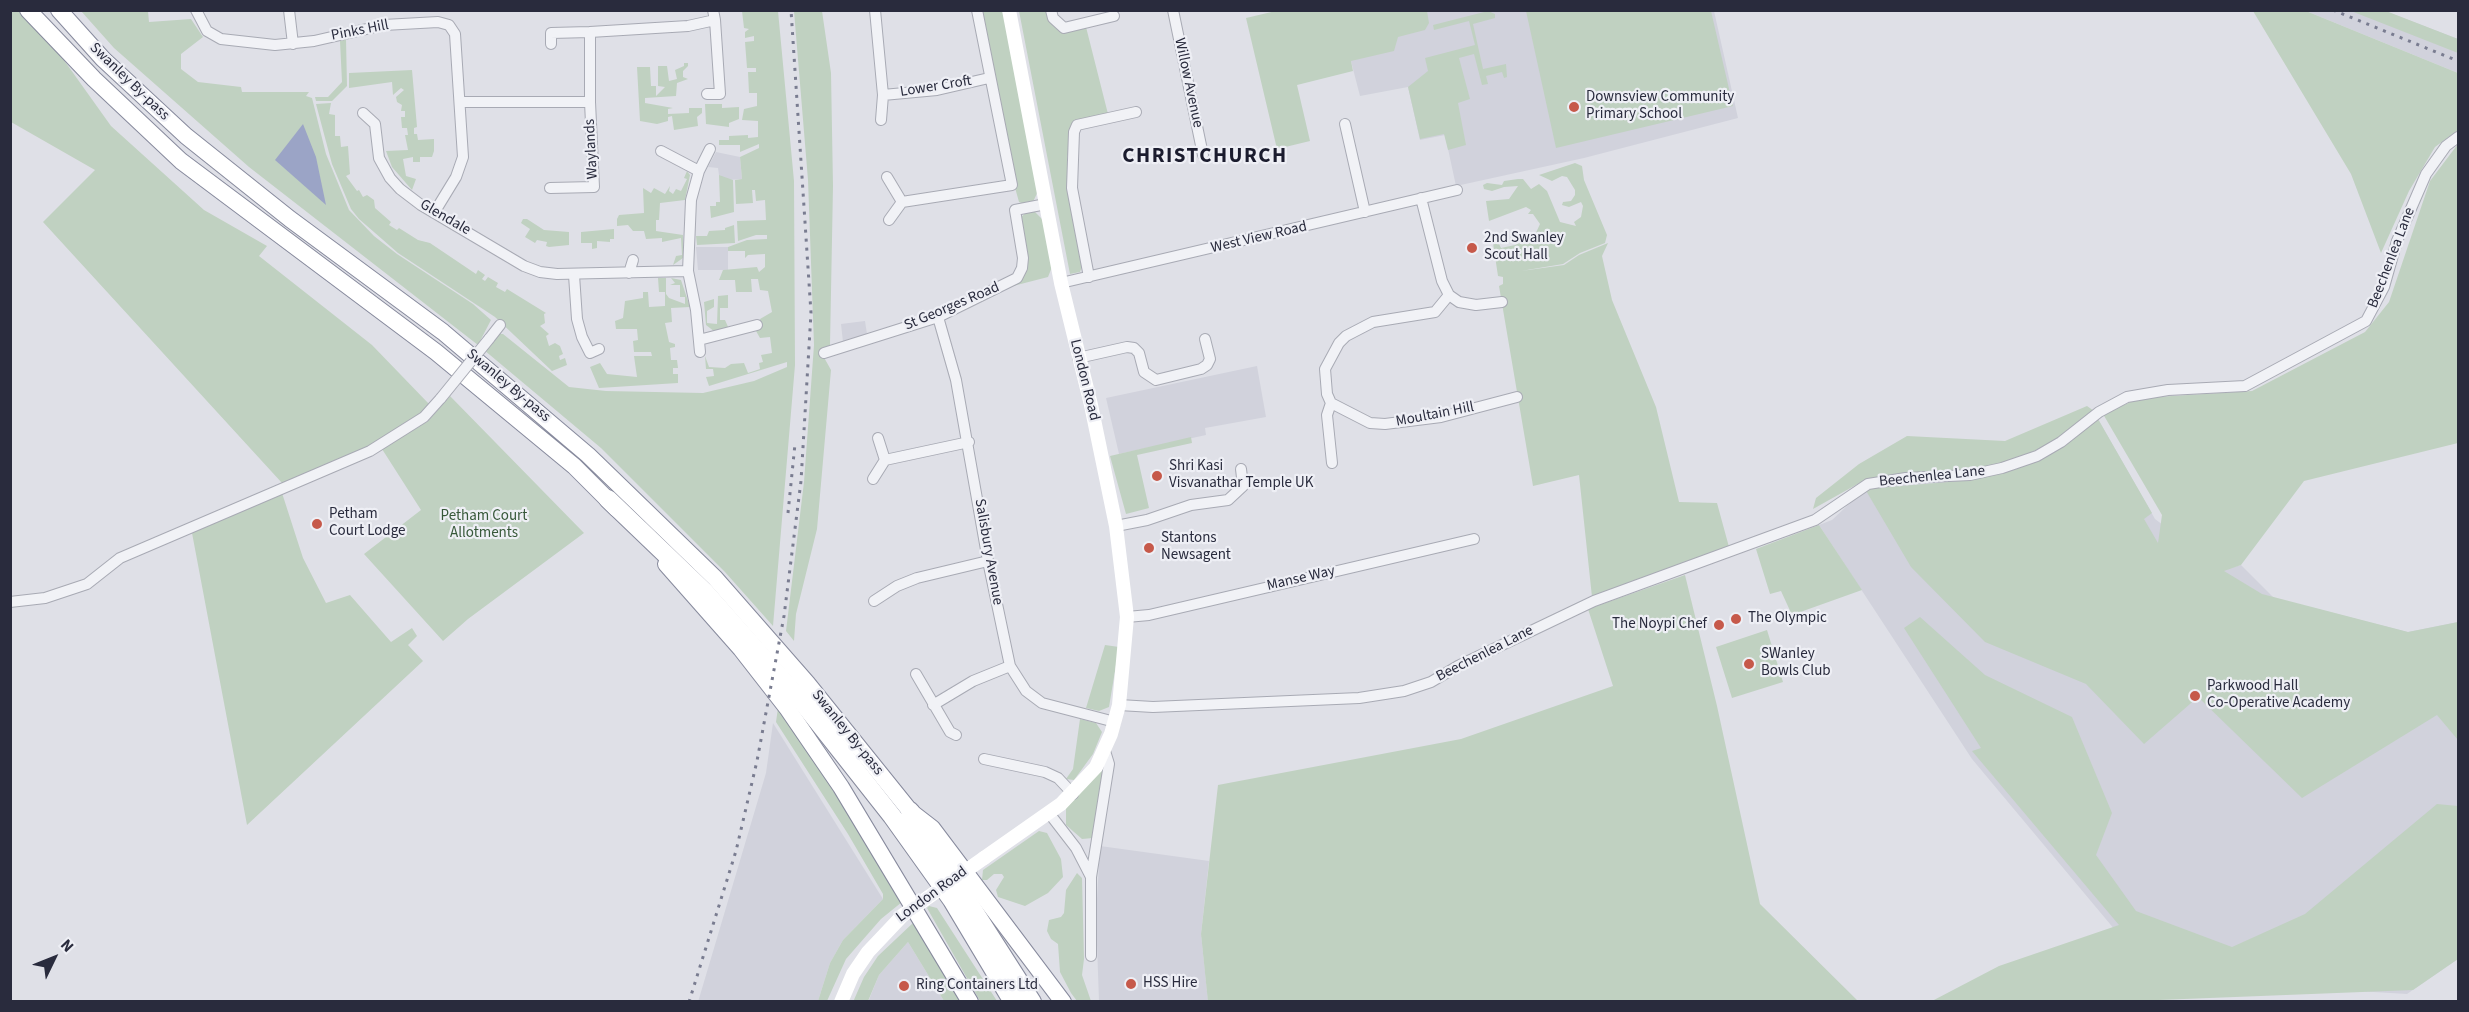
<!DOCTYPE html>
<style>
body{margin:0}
#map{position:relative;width:2469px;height:1012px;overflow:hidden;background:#dfe0e7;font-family:"Source Sans 3",sans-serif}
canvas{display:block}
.frame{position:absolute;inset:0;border:12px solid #292b3d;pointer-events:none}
.north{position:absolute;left:24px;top:928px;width:60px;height:60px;-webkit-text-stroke:4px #eeeff5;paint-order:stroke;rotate:47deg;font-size:16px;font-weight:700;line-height:24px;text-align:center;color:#292b3d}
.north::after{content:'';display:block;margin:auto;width:21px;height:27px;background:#292b3d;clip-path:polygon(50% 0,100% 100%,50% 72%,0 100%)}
</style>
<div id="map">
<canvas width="2469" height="1012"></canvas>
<div class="frame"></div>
<div class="north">N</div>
</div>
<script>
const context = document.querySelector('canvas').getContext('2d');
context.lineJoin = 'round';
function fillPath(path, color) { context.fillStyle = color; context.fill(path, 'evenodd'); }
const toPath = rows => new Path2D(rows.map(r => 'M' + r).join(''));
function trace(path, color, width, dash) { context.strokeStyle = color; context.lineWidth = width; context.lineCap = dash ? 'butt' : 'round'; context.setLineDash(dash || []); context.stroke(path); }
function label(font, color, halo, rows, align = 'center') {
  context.font = font + ' "Source Sans 3",sans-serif'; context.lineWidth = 4.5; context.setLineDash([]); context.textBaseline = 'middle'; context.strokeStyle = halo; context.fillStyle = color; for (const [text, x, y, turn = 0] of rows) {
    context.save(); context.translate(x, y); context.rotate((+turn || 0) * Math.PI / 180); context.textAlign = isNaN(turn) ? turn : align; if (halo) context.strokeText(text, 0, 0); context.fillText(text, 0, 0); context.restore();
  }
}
fillPath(toPath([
 [1338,11,1714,11,1738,118,1584,158,1456,186,1445,135,1420,140,1408,87,1360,96],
 [2306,11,2385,11,2458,39,2458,73],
 [716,152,740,157,742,179,727,180,719,175,718,168,708,167],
 [696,247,728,247,728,270,698,270],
 [865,321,867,334,843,342,841,324],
 [1257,366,1266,417,1205,428,1206,435,1119,454,1106,398],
 [2098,419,2155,519,2223,570,2241,565,2274,598,2408,632,2458,622,2458,959,2407,994,2156,979,1972,759,1819,525,1832,520,1865,489,1879,485,2002,471],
 [773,723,883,899,843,940,830,963,818,1001,698,1002,766,773],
 [1100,846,1209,861,1201,934,1208,1001,1099,1001,1096,916],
 [908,942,944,1001,868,1002,879,975]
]), '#d1d2dc');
fillPath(toPath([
 [1280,10,1427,11,1429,23,1425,30,1398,37,1394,51,1351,61,1353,71,1297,85,1310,141,1277,149,1246,18],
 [11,11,27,11,31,14,111,126,204,210,267,246,259,256,372,345,429,404,422,414,372,445,282,483,43,222,95,170,11,122],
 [81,11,148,11,149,22,191,19,203,37,181,54,181,69,198,82,241,87,242,92,309,92,306,96,312,98,326,154,349,210,374,236,397,254,473,304,491,320,478,345,249,167,114,48],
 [742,11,778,11,794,181,795,365,773,626,725,572,601,448,484,350,498,334,503,334,569,387,606,391,703,393,754,381,787,367,787,362,709,386,706,377,714,376,713,369,706,369,705,356,709,367,725,368,731,364,744,363,748,373,760,369,759,363,763,362,761,355,772,353,770,337,760,338,756,331,761,324,760,319,772,312,768,291,760,290,758,279,751,279,752,292,736,292,735,280,719,280,723,270,757,267,759,272,765,267,765,254,748,255,745,258,745,251,728,251,728,247,747,240,767,239,767,235,756,235,738,241,737,221,766,220,765,200,756,201,755,190,752,190,753,203,736,204,735,180,742,179,740,157,759,148,759,144,740,152,740,145,719,145,719,140,729,140,729,136,748,135,748,138,758,137,758,121,742,120,744,109,757,106,757,93,749,93,748,72,756,72,756,68,747,68,745,42,754,41,754,36,745,38,745,32,749,29,744,28],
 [794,11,822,11,831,73,833,186,830,345,821,352,831,370,817,529,796,614,794,641,786,631,804,482,814,345,808,180],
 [982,11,1003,11,1038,191,1033,202,1024,204,1019,202,1014,184],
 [1019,11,1048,11,1051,22,1086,27,1108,114,1078,122,1070,152,1067,156,1067,174,1083,264,1080,272,1070,274],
 [1488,11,1495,14,1495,18,1473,24,1483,69,1506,64,1507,77,1504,78,1502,72,1486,76,1488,84,1482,85,1474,54,1459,58,1470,99,1458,103,1466,145,1448,150,1444,134,1420,139,1408,87,1428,71,1425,58,1475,45,1469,21,1434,30,1433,25],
 [1526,11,1711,11,1733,106,1556,148],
 [2253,11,2306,11,2458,73,2458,130,2435,147,2409,191,2381,253,2351,174],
 [2351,11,2386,11,2458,39,2458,53],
 [346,39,347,86,332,101,316,101,315,97,328,97,342,82,340,41],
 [684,63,688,63,688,66,683,71,683,77,688,79,677,83,676,96,645,98,645,103,673,108,668,109,668,114,689,113,689,108,702,108,702,113,697,117,698,126,674,130,672,116,668,117,668,121,657,124,640,121,637,67,650,67,651,86,656,86,656,96,665,87,658,86,658,66,667,66,669,81,677,79,675,70,684,66],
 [412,70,417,127,414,128,414,134,417,134,418,140,434,139,434,151,432,157,420,157,420,162,413,162,413,157,403,159,406,176,416,179,412,190,392,167,386,151,408,150,405,135,408,135,407,128,402,128,401,117,405,117,405,111,401,111,402,105,397,102,396,97,404,90,401,88,393,95,392,82,349,88,349,73],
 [331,103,329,114,335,115,335,136,340,136,341,147,348,146,350,174,346,176,357,191,359,190,363,197,367,195,374,200,375,208,391,222,389,225,397,230,399,228,418,240,430,243,476,274,478,270,485,275,482,279,485,281,488,277,498,283,496,287,505,292,507,289,546,313,544,314,545,323,540,326,549,334,546,336,549,346,555,343,560,346,563,354,559,356,560,360,565,358,567,365,552,371,495,317,398,253,359,219,351,209,332,164,316,104],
 [705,104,722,104,722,108,739,107,739,119,729,123,729,127,706,124],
 [2458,144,2458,443,2304,481,2241,565,2224,571,2262,594,2408,632,2458,622,2458,740,2437,715,2302,798,2198,697,2144,744,2086,684,1985,642,1911,567,1865,489,1972,480,2040,458,2098,419,2152,513,2144,519,2158,543,2162,515,2103,414,2140,398,2252,391,2365,332,2389,302,2430,181],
 [1575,163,1582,166,1584,180,1607,235,1605,243,1580,253,1563,264,1521,271,1564,265,1579,255,1608,243,1602,256,1612,300,1656,407,1679,502,1717,503,1729,547,1592,597,1579,475,1533,486,1499,286,1503,284,1503,277,1498,276,1493,243,1499,244,1501,248,1515,245,1534,237,1540,224,1533,214,1528,214,1531,210,1526,207,1489,221,1486,201,1509,199,1518,186,1504,187,1492,191,1484,189,1483,185,1487,183,1502,185,1504,181,1518,179,1523,179,1531,189,1539,184,1547,191,1560,222,1576,226,1574,222,1581,217,1583,206,1581,202,1569,207,1562,205,1563,202,1571,201,1575,195,1575,190,1567,177,1562,176,1552,181,1539,175],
 [687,171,690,175,685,200,660,203,659,220,656,220,656,231,683,235,683,258,673,265,676,256,682,255,681,238,662,242,662,238,646,239,644,231,633,231,628,225,617,226,617,219,619,215,644,213,643,188,651,193,654,188,665,194,670,186,669,191,673,194,676,189,681,191,687,179,684,178],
 [719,175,733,180,734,212,711,218,710,206,716,206,716,202,720,202],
 [1027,212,1035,212,1043,220,1052,267,1048,277,1013,286,1019,279,1021,217],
 [523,219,527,219,544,230,569,232,569,245,549,247,546,246,547,242,537,240,535,243,525,237,530,229,521,223],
 [734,225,735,243,697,245,696,236,707,236,709,231,725,230,725,228],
 [614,229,614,239,610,239,610,242,597,241,597,248,592,249,592,243,581,243,581,232],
 [658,278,666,278,666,294,669,298,685,304,685,297,680,297,680,285,670,285,675,283,671,278,681,280,690,307,671,308,672,322,665,323,669,342,675,344,675,347,670,348,671,360,677,360,678,368,673,368,673,374,678,374,678,383,599,388,590,367,600,363,607,374,637,377,634,356,652,356,651,352,634,352,633,341,638,340,637,329,616,329,615,321,623,318,625,301,643,298,643,292,648,292,649,307,665,306,665,292,659,292],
 [728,295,728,308,720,308,720,320,725,320,729,329,715,332,706,325,704,302,714,299,714,307,707,311,707,323,717,324,718,296],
 [450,396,584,533,468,619,443,641,364,554,421,510,382,449,428,421],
 [2087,406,2094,411,2054,442,1998,467,1863,481,1813,509,1816,498,1859,464,1907,436,2005,441],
 [1191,437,1192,443,1137,455,1149,508,1126,514,1110,456],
 [282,493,303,558,326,603,350,595,391,642,412,628,417,636,408,645,423,661,247,825,192,533],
 [1819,525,1862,590,1792,615,1781,591,1770,594,1756,549],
 [1685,575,1717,706,1760,904,1858,1001,1208,1002,1201,934,1218,785,1461,739,1613,686,1588,609],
 [1920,617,1985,675,2072,717,2112,813,2096,855,2136,911,2232,947,2305,914,2437,804,2458,806,2458,959,2413,990,2108,1002,1932,1001,1999,966,2119,925,1972,751,1981,748,1904,628],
 [1767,630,1783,682,1732,698,1716,647],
 [1105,645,1119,647,1109,707,1099,711,1086,708],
 [778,708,826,772,902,902,881,919,846,959,827,1001,818,1001,830,963,843,940,883,899,883,894,848,834,776,722],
 [1080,719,1096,723,1102,732,1093,754,1074,780,1066,779,1073,769],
 [1104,767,1093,838,1082,839,1066,825,1066,808],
 [1039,831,1047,833,1061,859,1063,877,1048,893,1025,906,998,897,996,890,1004,877,1002,874,994,874,987,880,982,880,983,870],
 [1077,873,1082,878,1084,959,1082,975,1091,1001,1077,1001,1071,993,1060,972,1058,944,1051,939,1047,931,1049,920,1061,917,1064,913,1066,890],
 [929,906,937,908,997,1001,980,1001,927,908],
 [914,922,961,1001,944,1001,908,942,879,975,868,1001,853,1002,864,977,878,956]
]), '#c0d1c1');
fillPath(toPath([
 [303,124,316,157,326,205,275,160]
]), '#9ba4c6');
const minor = toPath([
 [196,10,207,31,221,39,275,45,314,41,384,25,438,22,449,25,455,34,463,157,456,177,434,213],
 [289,10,293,44],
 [875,10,883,95,937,90,989,78],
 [1051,10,1053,18,1064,28,1114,16],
 [1173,10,1203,155],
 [551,44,551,33,590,32],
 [707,94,720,94,715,20],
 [461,102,590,102,594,187,550,188],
 [590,102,590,32,688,26,715,20,713,10],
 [363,113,375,124,379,158,390,178,400,189,421,205,524,266,540,272,557,274,688,271],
 [881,120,883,95],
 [1345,124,1365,212],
 [661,151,699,171,710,149],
 [699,171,691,200,688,271,696,310,700,352],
 [887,177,902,202],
 [1421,198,1442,281,1449,295,1435,312,1373,322,1346,336,1339,343,1325,369,1327,394,1331,403,1370,423,1385,424,1441,417,1517,397],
 [889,220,902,202,1012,185,977,10],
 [629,273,633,260],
 [574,275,577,319,582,337,590,353,599,349],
 [1089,277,1072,188,1074,132,1077,125,1136,112],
 [1061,283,1457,190],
 [1449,295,1459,302,1476,305,1502,302],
 [938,317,956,380,988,561,1010,666,1026,691,1042,703,1115,722],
 [489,339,500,325],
 [699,340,757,325],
 [824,353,938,317,1017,278,1022,268,1023,258,1015,210,1046,204],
 [1078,358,1127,347,1134,348,1139,353,1144,372,1156,380,1201,369,1207,365,1210,359,1205,339],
 [1331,403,1327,415,1332,463],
 [885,460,969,442],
 [873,479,885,460,878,438],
 [1116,526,1147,520,1191,505,1228,500,1243,486,1241,469],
 [874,601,897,586,917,578,988,561],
 [10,602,45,598,87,584,120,558,370,451,424,417,441,398],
 [1127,617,1149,615,1474,539],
 [916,674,950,732,956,735],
 [933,705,973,681,1010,666],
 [1119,705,1153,707,1359,698,1404,691,1431,682,1458,666,1594,601,1815,520,1868,484,1906,478,1970,475,2002,468,2037,456,2061,442,2099,412,2127,397,2168,390,2245,386,2366,321,2384,287,2397,241,2426,174,2446,146,2458,137],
 [984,759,1045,772,1058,778,1073,794],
 [1049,813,1076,848,1091,877],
 [1091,956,1091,877,1109,764,1105,751]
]);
const trunk = toPath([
 [28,10,94,79,181,161,436,352,574,466,617,509],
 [59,10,103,59,186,136,290,219,443,332,588,455,715,578,807,683,910,811,932,828,1063,1002],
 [666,564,741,649,787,708,841,787,970,1002]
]);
const motorway = toPath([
 [608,499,705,592,799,698,892,816,952,900,1013,1002],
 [910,811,1032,1002]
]);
trace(minor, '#a8aab4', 12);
trace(trunk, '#878a9d', 18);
trace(motorway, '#878a9d', 20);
trace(minor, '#f1f2f6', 10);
trace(toPath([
 [984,858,1061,804,1096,767,1111,734,1119,705,1127,617,1116,526,1091,405,1061,283,1009,10],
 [841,1002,853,974,868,952,903,915]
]), '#fff', 14);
trace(trunk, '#fff', 16);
trace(motorway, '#fff', 18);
trace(toPath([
 [2333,10,2458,61],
 [788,513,795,444],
 [689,1002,736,851,757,761,784,616,801,481,811,313,791,10]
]), '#797c90', 3, [3, 6]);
const minorBridge = toPath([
 [441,398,489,339]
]);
trace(minorBridge, '#a8aab4', 12, []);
trace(minorBridge, '#f1f2f6', 10);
trace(toPath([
 [903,915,984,858]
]), '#fff', 14);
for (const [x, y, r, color] of [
 [1574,107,6,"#c6594a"],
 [1472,248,6,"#c6594a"],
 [1157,476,6,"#c6594a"],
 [317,524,6,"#c6594a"],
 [1149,548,6,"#c6594a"],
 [1736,619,6,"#c6594a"],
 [1719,625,6,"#c6594a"],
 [1749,664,6,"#c6594a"],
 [2195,696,6,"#c6594a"],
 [1131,984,6,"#c6594a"],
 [904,986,6,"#c6594a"]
]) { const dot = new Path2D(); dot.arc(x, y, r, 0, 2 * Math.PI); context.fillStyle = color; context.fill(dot); trace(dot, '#eeeff5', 2); }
label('15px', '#292b3d', '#eeeff5', [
 ["Pinks Hill",360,31,-11],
 ["Swanley By-pass",129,82,44],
 ["Willow Avenue",1188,83,78],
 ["Lower Croft",936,87,-9],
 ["Waylands",592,149,-93],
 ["Glendale",445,218,30],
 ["West View Road",1259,238,-13],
 ["Beechenlea Lane",2392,258,-69],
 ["St Georges Road",952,307,-23],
 ["London Road",1084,380,76],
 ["Swanley By-pass",508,386,40],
 ["Moultain Hill",1435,415,-11],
 ["Beechenlea Lane",1932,477,-6],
 ["Salisbury Avenue",988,552,80],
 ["Manse Way",1301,579,-13],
 ["Beechenlea Lane",1485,654,-27],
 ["Swanley By-pass",847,733,51],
 ["London Road",932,895,-36]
]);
label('15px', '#292b3d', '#eeeff5', [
 ["Downsview Community",1586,98],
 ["Primary School",1586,115],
 ["2nd Swanley",1484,239],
 ["Scout Hall",1484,256],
 ["Shri Kasi",1169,467],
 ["Visvanathar Temple UK",1169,484],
 ["Petham",329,515],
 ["Court Lodge",329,532],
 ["Stantons",1161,539],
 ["Newsagent",1161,556],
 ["The Olympic",1748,619],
 ["The Noypi Chef",1707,625,"right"],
 ["SWanley",1761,655],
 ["Bowls Club",1761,672],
 ["Parkwood Hall",2207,687],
 ["Co-Operative Academy",2207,704],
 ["HSS Hire",1143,984],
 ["Ring Containers Ltd",916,986]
], 'left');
label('15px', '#375839', '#eeeff5', [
 ["Petham Court",484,517],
 ["Allotments",484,534]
]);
context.letterSpacing = '1.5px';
label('bold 21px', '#1b1c2e', '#eeeff5', [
 ["CHRISTCHURCH",1205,157]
]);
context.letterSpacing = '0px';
</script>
